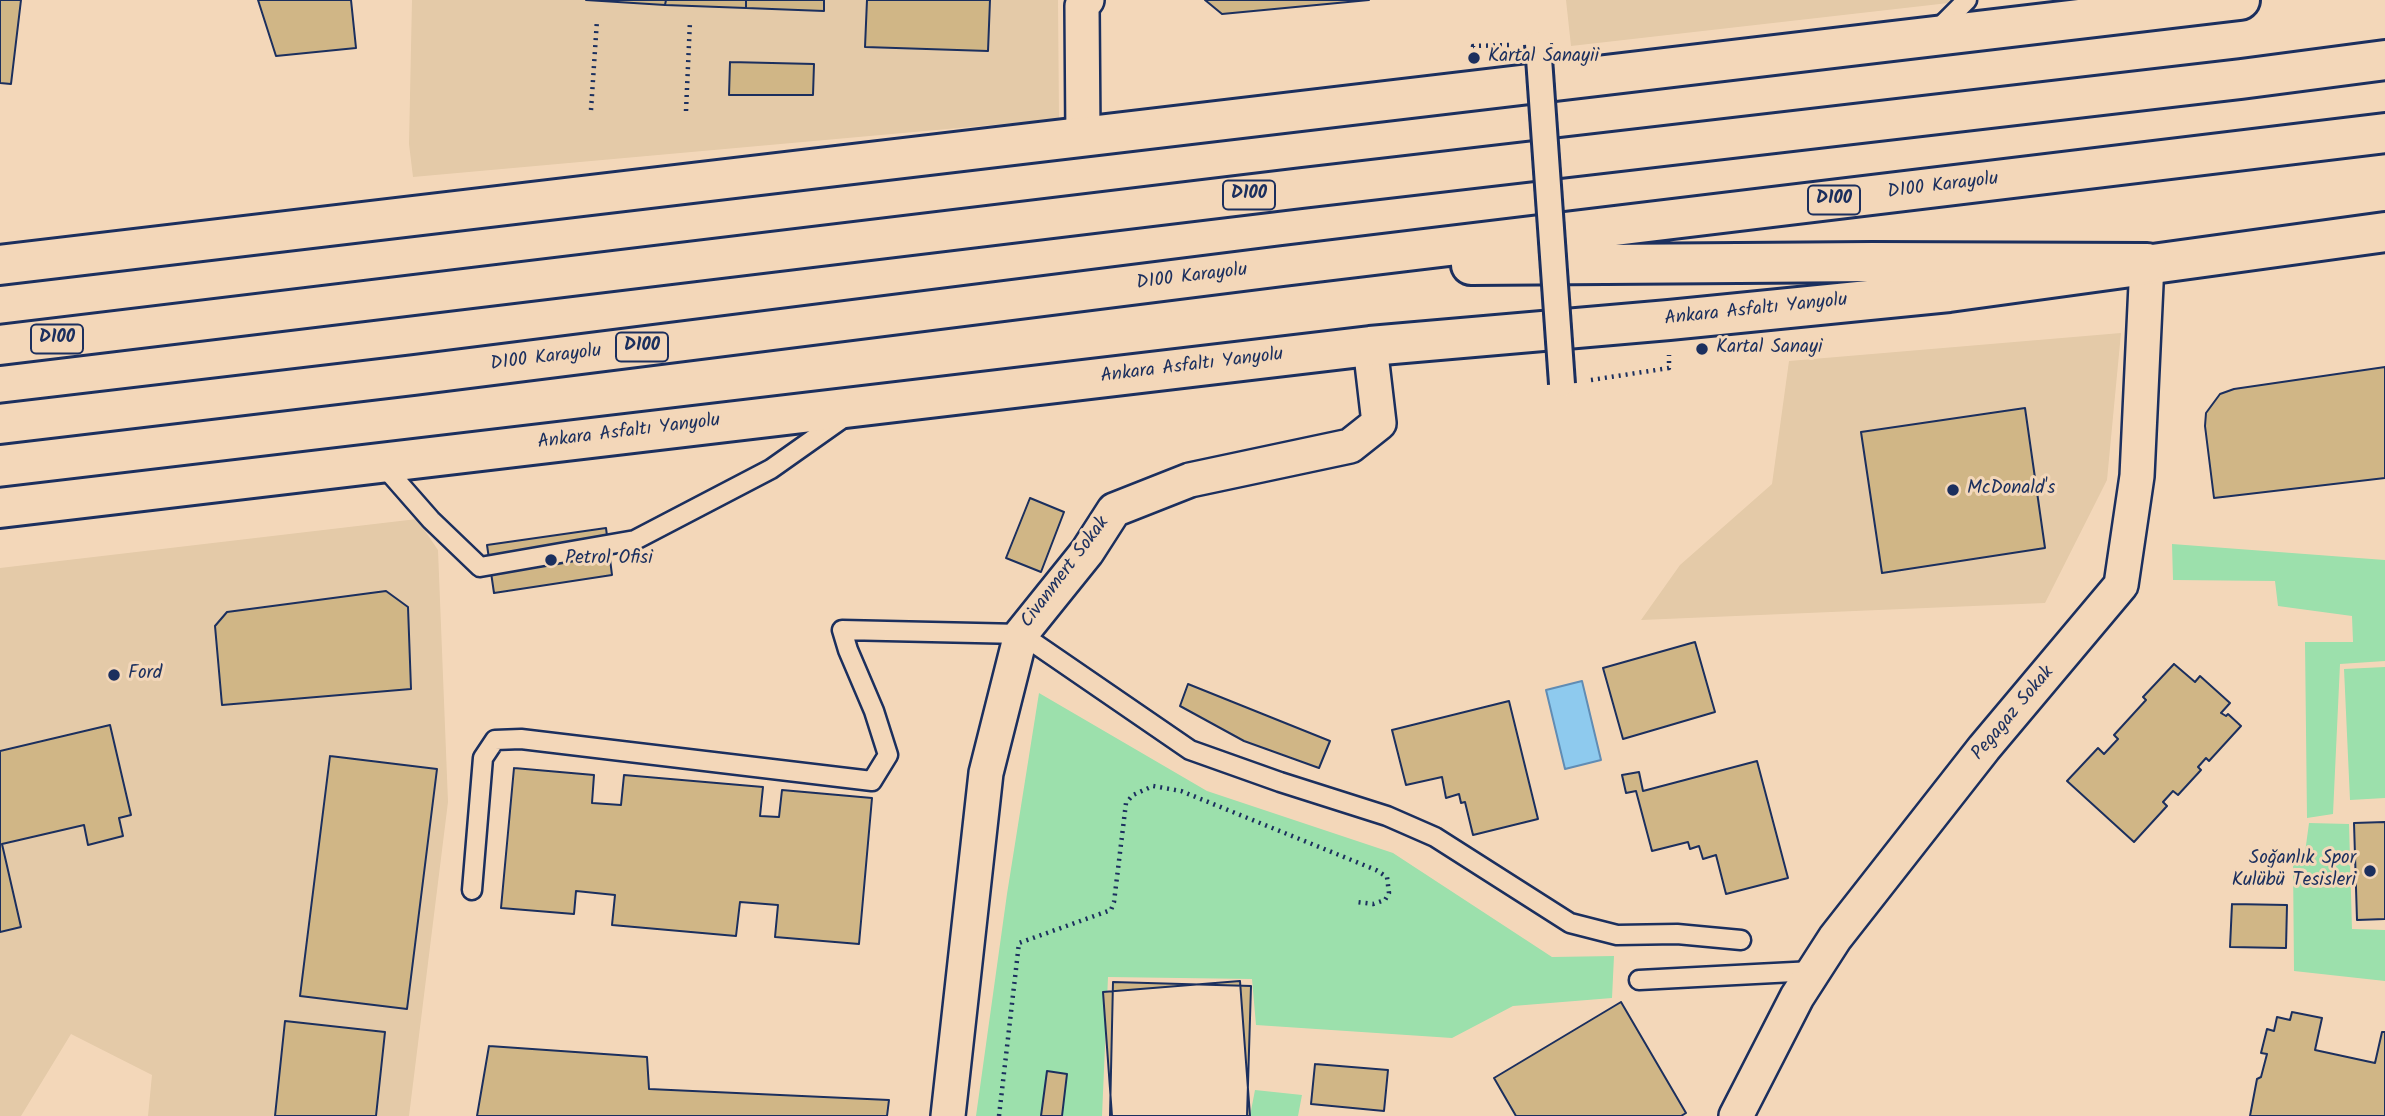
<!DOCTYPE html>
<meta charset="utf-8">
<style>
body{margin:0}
canvas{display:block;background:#f3d7b9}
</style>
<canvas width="2385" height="1116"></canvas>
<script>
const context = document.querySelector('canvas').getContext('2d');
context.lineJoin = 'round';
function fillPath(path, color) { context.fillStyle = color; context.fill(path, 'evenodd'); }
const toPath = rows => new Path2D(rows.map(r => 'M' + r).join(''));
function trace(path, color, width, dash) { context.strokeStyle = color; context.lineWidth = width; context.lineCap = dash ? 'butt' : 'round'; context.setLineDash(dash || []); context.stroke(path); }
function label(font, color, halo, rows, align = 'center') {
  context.font = font + ' Kalam,sans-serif'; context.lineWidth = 6; context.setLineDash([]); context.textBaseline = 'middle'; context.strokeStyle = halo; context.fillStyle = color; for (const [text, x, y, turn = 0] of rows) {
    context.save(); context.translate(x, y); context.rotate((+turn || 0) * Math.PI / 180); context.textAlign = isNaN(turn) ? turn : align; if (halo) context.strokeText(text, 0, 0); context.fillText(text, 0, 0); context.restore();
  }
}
fillPath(toPath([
 [412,0,1058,0,1059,119,413,177,409,144],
 [1566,0,1975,0,1571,46],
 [2121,333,2107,480,2045,603,1641,620,1680,565,1772,484,1789,361],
 [417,519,438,550,448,802,409,1116,148,1116,152,1075,71,1034,21,1116,0,1116,0,568]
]), '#e4caa8');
fillPath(toPath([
 [2172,544,2385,560,2385,661,2340,664,2333,814,2307,818,2305,642,2353,642,2352,616,2278,606,2275,581,2173,580],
 [2385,667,2385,798,2350,800,2344,669],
 [1039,693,1207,791,1393,853,1552,957,1614,956,1612,998,1513,1006,1452,1038,1256,1025,1252,979,1108,977,1102,1116,976,1116,1007,894],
 [2309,823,2349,824,2352,929,2385,930,2385,981,2294,971,2293,860,2304,860],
 [1255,1090,1302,1095,1298,1116,1250,1116]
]), '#9ce0ac');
const water = toPath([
 [1582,681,1601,760,1565,769,1546,690,1582,681]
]);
fillPath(water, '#8ecaee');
trace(water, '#608cb4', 2);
const building = toPath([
 [0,0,21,0,11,84,0,83,0,0],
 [258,0,351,0,356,48,276,56,258,0],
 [586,0,666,0,665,5,586,0],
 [666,0,746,0,746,8,665,5,666,0],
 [746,0,824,0,824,11,746,8,746,0],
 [867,0,990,0,988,51,865,47,867,0],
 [1205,0,1369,0,1222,14,1205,0],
 [730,62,814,64,813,95,729,95,730,62],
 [2385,367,2385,478,2214,498,2205,426,2206,413,2220,394,2234,389,2385,367],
 [2025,408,2045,548,1882,573,1861,432,2025,408],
 [1030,498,1064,512,1041,572,1006,558,1030,498],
 [606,528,612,575,494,593,487,545,606,528],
 [386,591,408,607,411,689,222,705,215,626,227,612,386,591],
 [1695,642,1715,712,1623,739,1603,668,1695,642],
 [2174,664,2195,682,2200,676,2230,703,2221,713,2226,716,2228,714,2241,726,2209,761,2206,758,2198,767,2201,770,2178,795,2173,791,2163,802,2167,806,2134,842,2067,781,2098,748,2104,754,2118,739,2114,735,2146,700,2143,697,2174,664],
 [1188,684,1330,741,1319,768,1244,741,1180,706,1188,684],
 [1509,701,1538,819,1473,835,1465,802,1461,803,1459,794,1446,798,1442,777,1406,785,1392,730,1509,701],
 [110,725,131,815,119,818,123,836,88,845,84,825,2,844,21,927,0,932,0,751,110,725],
 [330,756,437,769,407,1009,300,996,330,756],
 [1757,761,1788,878,1726,894,1716,855,1703,859,1699,846,1690,849,1688,842,1652,851,1636,791,1626,793,1622,775,1639,772,1643,791,1757,761],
 [514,768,594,775,592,803,621,805,624,775,763,787,760,816,779,817,782,790,872,798,859,944,775,937,778,905,740,902,736,936,612,925,615,895,576,891,574,914,501,908,514,768],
 [2385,822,2385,919,2357,920,2354,823,2385,822],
 [2232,904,2287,905,2286,948,2230,947,2232,904],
 [1240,981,1250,1116,1112,1116,1103,992,1240,981],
 [1113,982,1251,986,1247,1116,1110,1116,1113,982],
 [1621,1002,1686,1113,1681,1116,1516,1116,1494,1078,1621,1002],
 [2292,1012,2322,1018,2315,1050,2375,1063,2382,1032,2385,1032,2385,1116,2250,1116,2257,1079,2261,1077,2267,1054,2261,1053,2267,1029,2274,1031,2277,1017,2290,1020,2292,1012],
 [285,1021,385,1032,376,1116,275,1116,285,1021],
 [489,1046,647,1057,649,1089,889,1100,887,1116,477,1116,489,1046],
 [1315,1064,1388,1070,1384,1111,1311,1104,1315,1064],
 [1047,1071,1067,1074,1062,1116,1041,1116,1047,1071]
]);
fillPath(building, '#d0b686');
trace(building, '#1b2f5e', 2);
const service = toPath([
 [1935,32,1967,0],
 [381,463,431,520,480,567,635,540,771,469,846,416],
 [472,890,483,758,495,740,521,739,872,781,888,755,874,711,848,650,842,630,1021,634,1190,750,1280,782,1387,816,1435,837,1570,923,1617,935,1677,934,1741,940],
 [1639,980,1813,971]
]);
const minor = toPath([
 [1083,138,1082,6,1087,0],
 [948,1116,986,773,1021,634,1087,552,1114,510,1190,480,1350,446,1379,423,1370,346],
 [1736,1116,1797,997,1835,938,1984,748,2121,585,2137,476,2147,263]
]);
const secondary = toPath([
 [0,265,2240,0],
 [0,508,1370,346,1669,320,1949,292,2385,232]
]);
const trunk = toPath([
 [1471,265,1872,262,2147,263],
 [0,345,1302,188,2241,79,2385,60],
 [0,424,414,375,1283,266,2385,133]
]);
trace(service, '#1b2f5e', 23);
trace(minor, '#1b2f5e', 38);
trace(secondary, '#1b2f5e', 44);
trace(trunk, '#1b2f5e', 44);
trace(toPath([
 [1473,54,1473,46,1509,45],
 [591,110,597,20],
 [686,111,690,21],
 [1591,380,1669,368,1669,355],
 [999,1116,1019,943,1111,910,1114,902,1126,803,1133,795,1153,786,1181,791,1376,870,1387,877,1389,893,1385,900,1373,904,1357,902]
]), '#1b2f5e', 4.5, [2, 5]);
trace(service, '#f3d7b9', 18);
trace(minor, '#f3d7b9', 33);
trace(secondary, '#f3d7b9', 38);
trace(trunk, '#f3d7b9', 38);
const pedestrianBridge = toPath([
 [1538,44,1562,384]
]);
trace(pedestrianBridge, '#1b2f5e', 30, []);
trace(pedestrianBridge, '#f3d7b9', 24);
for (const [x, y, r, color] of [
 [1474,58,7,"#1b2f5e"],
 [1702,349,7,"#1b2f5e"],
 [1953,490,7,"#1b2f5e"],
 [551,560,7,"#1b2f5e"],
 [114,675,7,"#1b2f5e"],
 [2370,871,7,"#1b2f5e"]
]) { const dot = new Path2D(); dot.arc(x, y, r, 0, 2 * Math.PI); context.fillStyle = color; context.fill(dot); trace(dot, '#f3d7b9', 2.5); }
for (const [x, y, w] of [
 [1249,195,52],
 [1834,200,52],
 [57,339,52],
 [642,347,52]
]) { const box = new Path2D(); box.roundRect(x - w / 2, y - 14.5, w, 29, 5); context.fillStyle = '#f3d7b9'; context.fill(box); trace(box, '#1b2f5e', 2); }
label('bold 18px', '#1b2f5e', null, [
 ["D100",1249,195],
 ["D100",1834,200],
 ["D100",57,339],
 ["D100",642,347]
]);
label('19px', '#1b2f5e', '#f3d7b9', [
 ["Kartal Sanayii",1488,58],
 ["Kartal Sanayi",1716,349],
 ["McDonald's",1967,490],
 ["Petrol Ofisi",565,560],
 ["Ford",128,675],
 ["Soğanlık Spor",2356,860,"right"],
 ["Kulübü Tesisleri",2356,882,"right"]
], 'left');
label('19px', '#1b2f5e', '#f3d7b9', [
 ["D100 Karayolu",1943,187,-7],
 ["D100 Karayolu",1192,278,-7],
 ["Ankara Asfaltı Yanyolu",1756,311,-6],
 ["D100 Karayolu",546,359,-7],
 ["Ankara Asfaltı Yanyolu",1192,367,-7],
 ["Ankara Asfaltı Yanyolu",629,433,-7],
 ["Civanmert Sokak",1066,573,-53],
 ["Pegagaz Sokak",2014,714,-50]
]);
</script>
